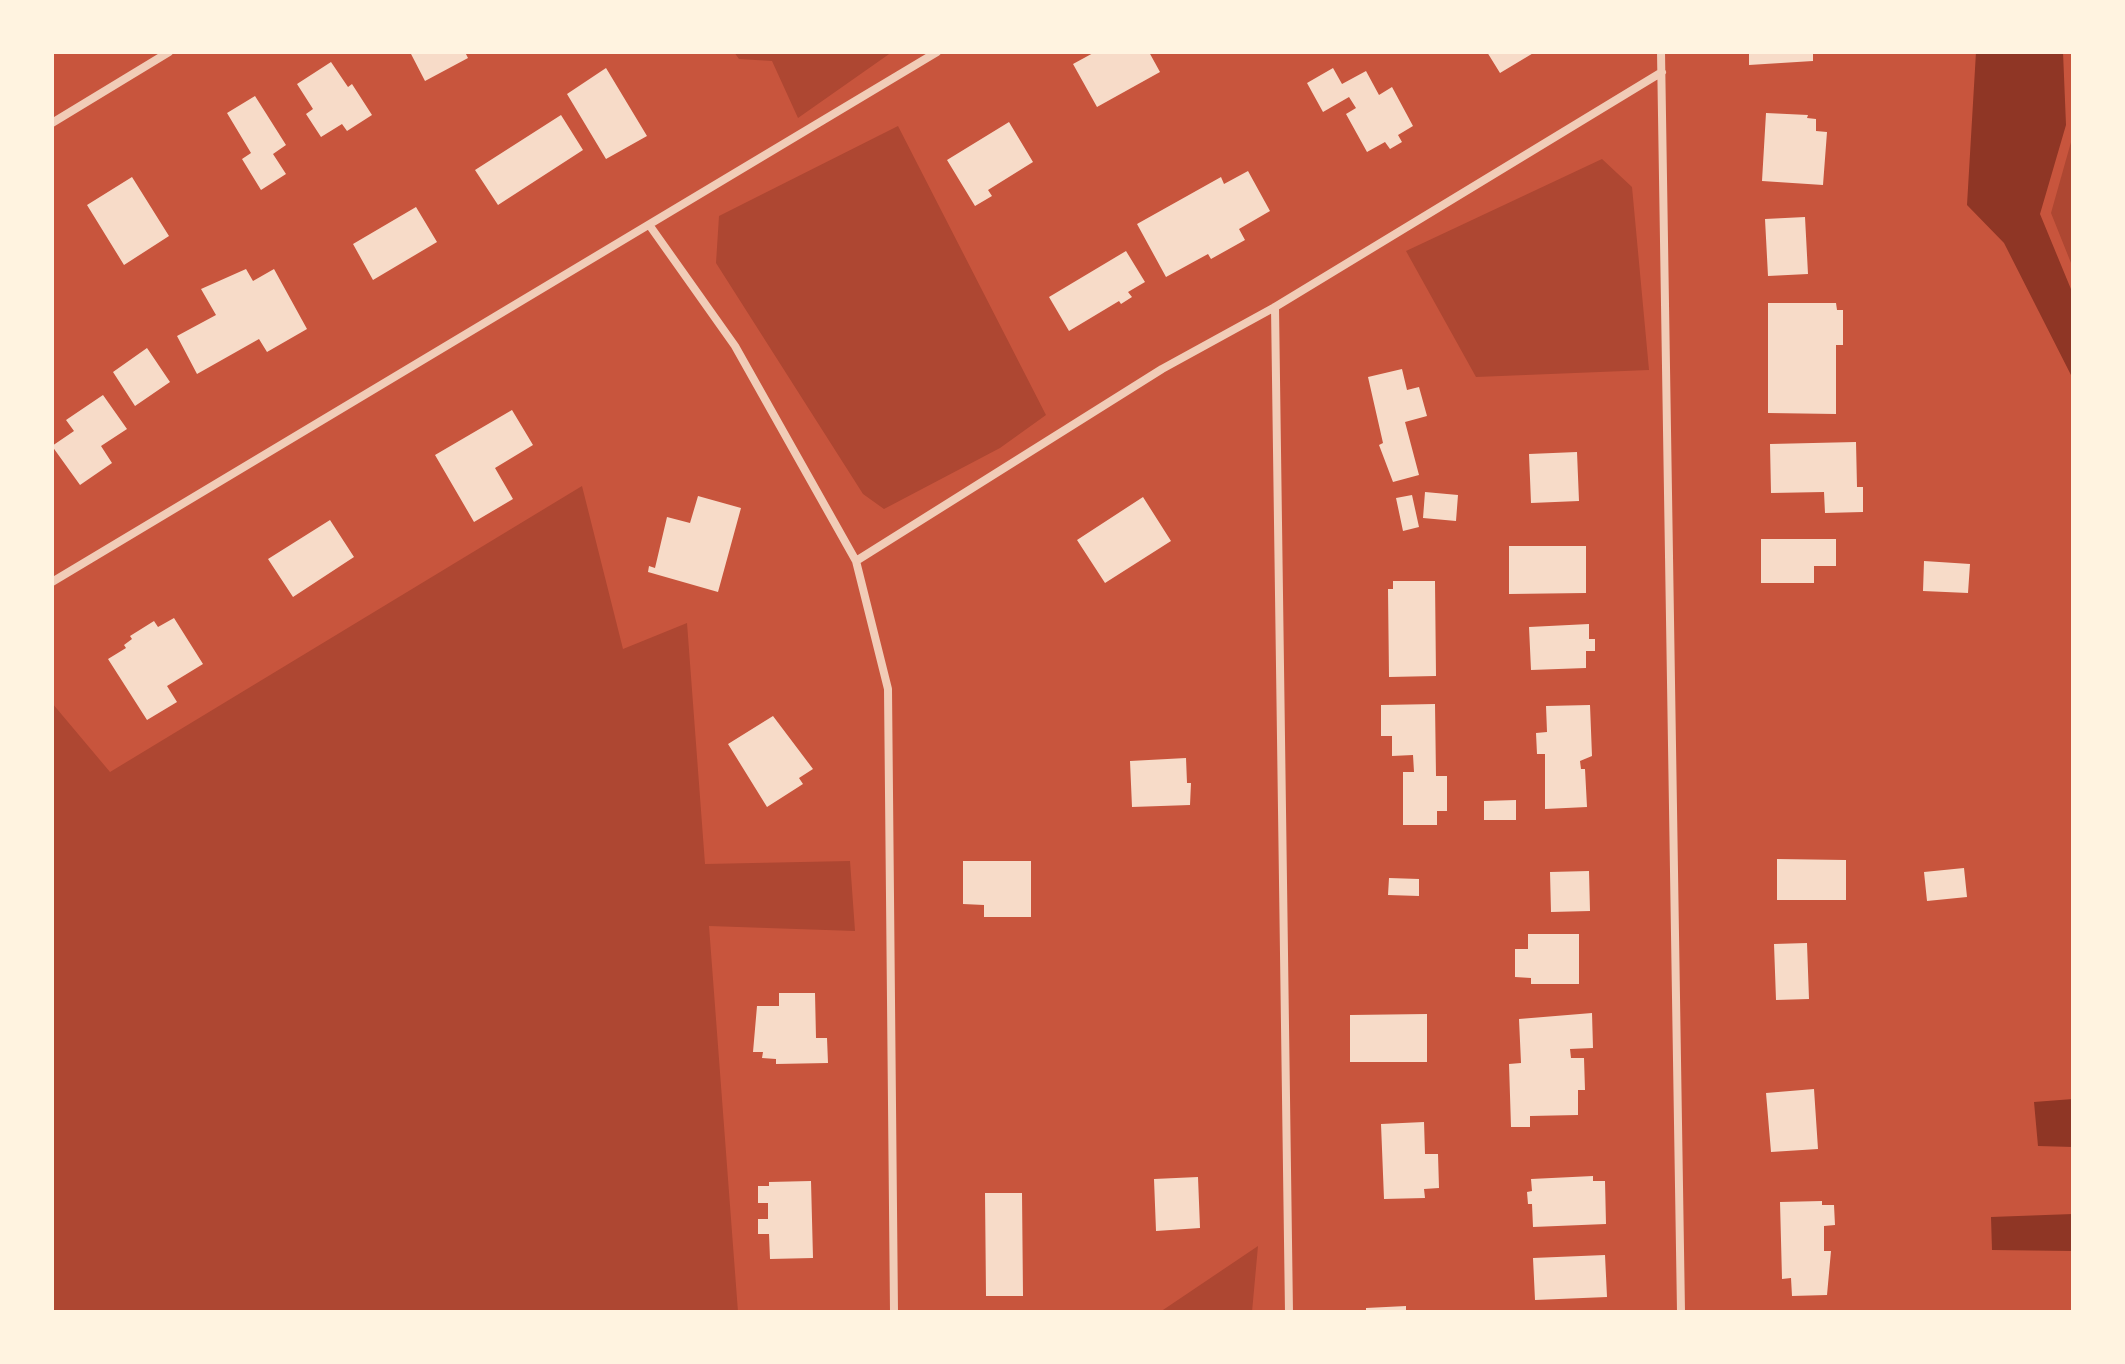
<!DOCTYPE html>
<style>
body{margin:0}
#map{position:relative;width:2125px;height:1364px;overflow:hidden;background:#c8553d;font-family:"Titillium Web",sans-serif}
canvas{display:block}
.frame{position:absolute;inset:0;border:54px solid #fff3e0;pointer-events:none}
</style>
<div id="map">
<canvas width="2125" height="1364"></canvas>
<div class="frame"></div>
</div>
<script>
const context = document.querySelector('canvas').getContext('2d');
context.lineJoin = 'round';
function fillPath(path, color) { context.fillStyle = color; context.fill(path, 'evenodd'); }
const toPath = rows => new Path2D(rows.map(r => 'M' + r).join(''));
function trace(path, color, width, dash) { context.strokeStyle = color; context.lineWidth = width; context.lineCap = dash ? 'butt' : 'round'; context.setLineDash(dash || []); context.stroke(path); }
fillPath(toPath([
 [734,52,892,52,798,118,772,61,739,59],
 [898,126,1046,415,1000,448,884,509,863,494,716,263,719,216],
 [2073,135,2073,268,2051,213],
 [1602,159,1632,187,1649,370,1476,377,1406,251],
 [582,486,623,649,687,623,705,864,850,861,855,931,709,926,738,1312,52,1312,52,703,110,772],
 [1258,1246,1252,1312,1160,1312]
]), '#ae4732');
fillPath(toPath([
 [1976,52,2063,52,2066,125,2040,214,2073,294,2073,379,2004,243,1967,205],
 [2073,1099,2073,1147,2038,1146,2034,1102],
 [2073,1214,2073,1251,1992,1250,1991,1217]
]), '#8f3625');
fillPath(toPath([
 [410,52,465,52,468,58,425,81],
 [1095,52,1149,52,1160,72,1097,107,1073,64],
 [1487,52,1535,52,1500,73],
 [1749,52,1813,52,1813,61,1749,65],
 [331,62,348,87,352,84,372,115,347,131,342,124,321,137,306,114,313,109,297,84],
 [606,68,647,136,606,159,567,94],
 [1333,68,1342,84,1366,71,1379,95,1392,87,1413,126,1398,135,1402,142,1390,149,1385,142,1367,152,1346,114,1356,108,1349,97,1323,112,1307,83],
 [255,96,286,145,273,154,286,174,261,190,242,159,251,153,227,113],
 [1766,113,1808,115,1807,118,1816,119,1816,131,1827,132,1823,185,1762,181],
 [561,115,583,150,498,205,475,170],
 [1009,122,1033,162,988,190,992,196,975,206,947,160],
 [1248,171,1270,211,1239,229,1245,240,1211,259,1208,254,1166,277,1137,224,1221,177,1224,184],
 [132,177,169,236,124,265,87,205],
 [416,207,437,242,373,280,353,244],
 [1805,217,1808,274,1768,276,1765,219],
 [1126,251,1145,282,1128,292,1132,297,1121,304,1119,301,1069,331,1049,297],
 [246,269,253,281,274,269,307,329,267,352,259,339,197,374,177,336,216,315,201,289],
 [1768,303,1836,303,1837,310,1843,310,1843,345,1836,345,1836,414,1768,413],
 [147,348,170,382,135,406,113,372],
 [1402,369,1407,390,1419,387,1427,416,1405,422,1419,475,1393,482,1379,445,1383,443,1368,377],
 [103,395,127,429,101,446,112,463,80,485,52,446,74,431,66,420],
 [512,410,533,445,495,468,513,499,474,522,435,455],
 [1856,442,1857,487,1863,487,1863,512,1825,513,1824,492,1771,493,1770,444],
 [1577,452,1579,501,1531,503,1529,454],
 [1425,492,1458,495,1456,521,1423,518],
 [1412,495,1419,527,1403,531,1396,498],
 [698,496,741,508,718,592,648,572,649,566,655,568,667,517,690,523],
 [1143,497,1171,541,1105,583,1077,540],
 [330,520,354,557,293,597,268,559],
 [1761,539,1836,539,1836,566,1814,566,1814,583,1761,583],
 [1509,546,1586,546,1586,593,1509,594],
 [1924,561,1970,564,1968,593,1923,591],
 [1393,581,1435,581,1436,676,1389,677,1388,589,1393,589],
 [174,618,203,664,167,686,177,702,147,720,108,659,126,648,124,645,132,639,130,636,154,621,158,627],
 [1589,624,1589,639,1595,639,1595,651,1586,651,1586,668,1531,670,1529,627],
 [1435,704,1436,776,1447,776,1447,811,1437,811,1437,825,1403,825,1403,772,1414,772,1413,755,1392,756,1392,736,1381,736,1381,705],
 [1590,705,1592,756,1580,761,1581,769,1585,769,1587,807,1545,809,1545,754,1537,754,1536,733,1547,732,1546,706],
 [773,716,813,769,799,778,803,784,767,807,728,744],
 [1186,758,1187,783,1191,783,1190,805,1132,807,1130,761],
 [1516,800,1516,820,1484,820,1484,801],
 [1777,859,1846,860,1846,900,1777,900],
 [963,861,1031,861,1031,917,984,917,984,905,963,904],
 [1964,868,1967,897,1927,901,1924,872],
 [1589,871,1590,911,1551,912,1550,872],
 [1389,878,1419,879,1419,896,1388,895],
 [1528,934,1579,934,1579,984,1531,984,1531,978,1515,977,1515,949,1528,949],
 [1807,943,1809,999,1776,1000,1774,944],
 [779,993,815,993,816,1038,827,1038,828,1063,776,1064,776,1059,762,1058,763,1052,753,1052,757,1006,779,1006],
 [1592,1013,1593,1048,1570,1049,1571,1058,1584,1058,1585,1090,1578,1090,1578,1115,1530,1116,1530,1127,1511,1127,1509,1064,1521,1063,1519,1019],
 [1427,1014,1427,1062,1350,1062,1350,1015],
 [1814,1089,1818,1149,1771,1152,1766,1093],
 [1424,1122,1425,1154,1438,1154,1439,1188,1424,1189,1425,1198,1384,1199,1381,1124],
 [1593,1176,1593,1181,1605,1181,1606,1224,1533,1227,1532,1204,1528,1204,1527,1192,1532,1191,1531,1179],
 [1198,1177,1200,1228,1156,1231,1154,1179],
 [811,1181,813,1258,770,1259,769,1234,758,1234,758,1219,768,1219,768,1203,758,1203,758,1186,769,1186,769,1182],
 [985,1193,1022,1193,1023,1296,986,1296],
 [1822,1201,1822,1205,1834,1205,1835,1225,1824,1226,1824,1251,1831,1251,1827,1295,1792,1296,1791,1278,1782,1279,1780,1202],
 [1605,1255,1607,1297,1535,1300,1533,1258],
 [1406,1306,1406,1312,1366,1312,1366,1308]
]), '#f7dbc8');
trace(toPath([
 [1661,52,1681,1312],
 [52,123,169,52],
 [650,226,735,346,856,561,888,689,894,1312],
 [1275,307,1289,1312],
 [856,561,1162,369,1275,307,1662,72],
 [52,582,937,52]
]), '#f1ccb7', 8);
</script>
